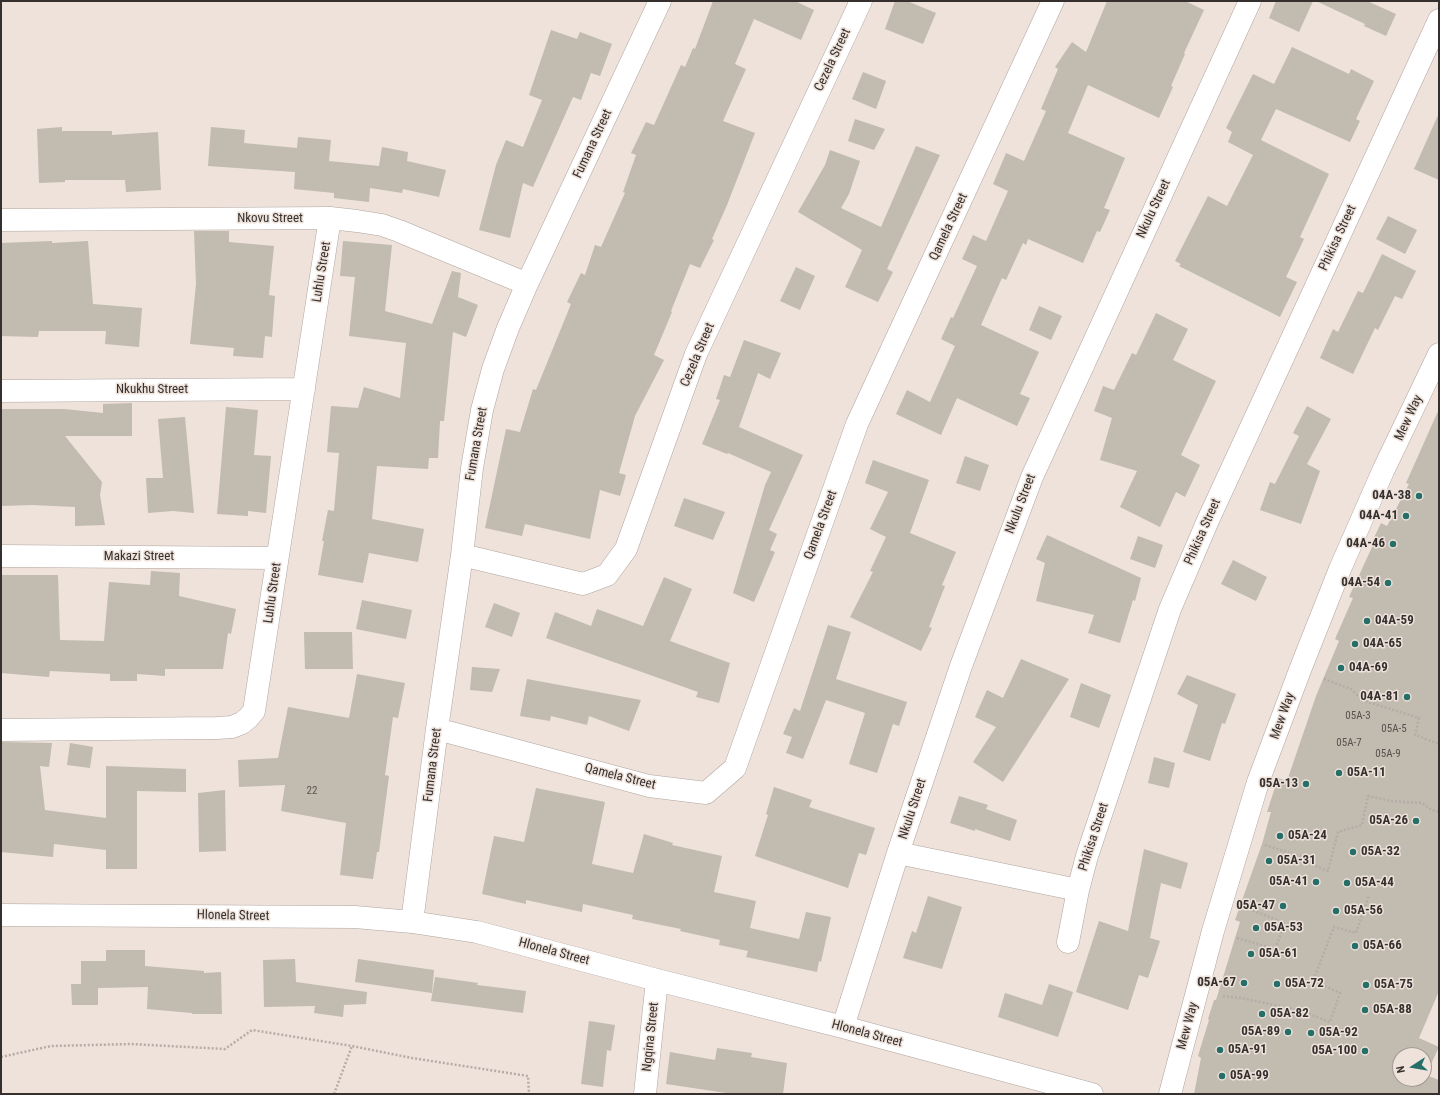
<!DOCTYPE html>
<style>
body{margin:0}
#map{position:relative;width:1440px;height:1095px;overflow:hidden;background:#eee2db;font-family:"Roboto Condensed",sans-serif}
canvas{display:block}
.frame{position:absolute;inset:0;border:2px solid #35302e;pointer-events:none}
.north{position:absolute;left:1392px;top:1047px;width:40px;height:40px;box-sizing:border-box;background:#eee2db;border:1px solid #a49b96;border-radius:50%;rotate:258deg;font-size:11px;font-weight:700;line-height:16px;text-align:center;color:#35302e}
.north::after{content:'';display:block;margin:auto;width:14px;height:18px;background:#266f69;clip-path:polygon(50% 0,100% 100%,50% 72%,0 100%)}
</style>
<div id="map">
<canvas width="1440" height="1095"></canvas>
<div class="frame"></div>
<div class="north">N</div>
</div>
<script>
const context = document.querySelector('canvas').getContext('2d');
context.lineJoin = 'round';
function fillPath(path, color) { context.fillStyle = color; context.fill(path, 'evenodd'); }
const toPath = rows => new Path2D(rows.map(r => 'M' + r).join(''));
function trace(path, color, width, dash) { context.strokeStyle = color; context.lineWidth = width; context.lineCap = dash ? 'butt' : 'round'; context.setLineDash(dash || []); context.stroke(path); }
function label(font, color, halo, rows, align = 'center') {
  context.font = font + ' "Roboto Condensed",sans-serif'; context.lineWidth = 3; context.setLineDash([]); context.textBaseline = 'middle'; context.strokeStyle = halo; context.fillStyle = color; for (const [text, x, y, turn = 0] of rows) {
    context.save(); context.translate(x, y); context.rotate((+turn || 0) * Math.PI / 180); context.textAlign = isNaN(turn) ? turn : align; if (halo) context.strokeText(text, 0, 0); context.fillText(text, 0, 0); context.restore();
  }
}
fillPath(toPath([
 [713,1,795,1,814,10,801,40,754,19,735,64,746,69,723,121,755,133,727,205,712,239,714,240,700,268,690,264,671,311,672,312,654,355,664,360,635,416,619,473,626,475,620,496,600,490,590,539,525,524,522,536,485,528,506,429,520,432,533,389,536,390,571,304,567,302,581,273,585,275,595,245,601,247,625,193,623,192,636,155,631,153,646,122,654,125,681,65,685,67,693,48,695,49],
 [895,1,907,1,936,13,923,44,885,29],
 [1107,1,1185,1,1204,10,1184,53,1185,54,1171,86,1173,87,1159,118,1088,85,1068,133,1125,158,1104,208,1110,210,1100,232,1097,231,1083,263,1028,239,1026,245,1023,243,1006,280,1002,278,981,325,1039,352,1020,394,1030,398,1017,426,957,398,941,435,896,414,907,390,930,402,955,346,941,339,951,317,953,318,977,266,962,259,973,235,986,241,1008,191,993,184,1006,153,1024,161,1046,111,1041,109,1058,69,1055,67,1072,42,1086,52],
 [1276,1,1313,1,1299,32,1269,18],
 [1316,1,1367,1,1396,14,1386,36,1364,26,1365,24],
 [551,30,577,39,580,32,612,44,600,76,591,73,581,100,573,97,533,187,523,183,510,238,479,230,496,165,506,140,523,147,542,100,529,95],
 [1292,47,1349,74,1351,69,1374,81,1356,119,1360,121,1350,142,1276,109,1261,140,1329,174,1300,237,1304,239,1286,277,1297,282,1280,317,1179,266,1181,264,1175,261,1208,196,1227,206,1253,155,1228,142,1232,132,1226,128,1253,74,1274,84],
 [863,72,886,81,876,109,852,99],
 [1439,113,1439,180,1414,169],
 [855,119,885,129,874,150,848,141],
 [62,127,62,131,112,131,112,135,158,132,161,190,126,192,125,180,65,180,65,182,39,183,37,129],
 [211,127,245,130,244,143,297,148,298,137,331,140,329,161,379,166,382,147,408,152,407,161,446,170,439,197,403,189,402,193,370,188,369,202,334,198,334,193,294,189,295,172,208,166],
 [916,146,940,155,887,269,893,272,878,302,845,287,862,250,798,212,825,165,830,150,860,161,849,194,841,208,881,227],
 [1388,216,1417,230,1405,254,1376,239],
 [194,231,229,231,229,242,274,246,269,295,275,296,272,337,265,336,263,358,233,356,234,348,190,344,196,284],
 [52,241,52,243,88,241,93,304,142,308,139,347,105,344,106,331,39,331,38,337,1,336,1,243],
 [343,241,392,245,385,311,432,324,452,271,461,273,458,297,478,305,466,337,453,332,444,421,440,421,438,458,429,458,428,469,377,466,372,519,424,529,418,562,369,553,363,583,318,575,324,541,322,541,328,510,334,511,339,453,327,452,331,406,358,408,364,387,400,398,406,343,349,336,355,277,340,276],
 [1382,254,1416,271,1402,299,1395,296,1378,330,1375,328,1353,374,1320,358,1333,329,1338,332,1358,291,1363,293],
 [796,267,815,276,800,310,780,301],
 [1039,306,1062,316,1051,340,1029,330],
 [1156,313,1188,329,1173,360,1216,381,1181,455,1200,465,1185,497,1176,492,1160,527,1120,507,1137,471,1100,460,1112,418,1094,411,1103,386,1114,390,1132,353,1136,355],
 [744,340,781,353,770,379,758,373,739,427,803,455,769,530,777,534,770,550,775,552,754,602,733,593,765,485,771,472,728,453,727,454,702,444,720,400,716,399,724,375,730,377],
 [132,403,132,436,65,436,102,482,100,495,105,525,75,526,75,507,32,505,1,506,1,409,64,409,103,413,103,404],
 [1307,406,1331,419,1307,464,1320,471,1301,524,1260,510,1270,482,1275,484,1299,436,1293,433],
 [226,407,258,410,254,455,271,456,266,513,248,511,248,516,217,514],
 [1439,409,1439,991,1419,1038,1439,1047,1426,1075,1439,1080,1439,1094,1194,1094,1201,1058,1198,1056,1209,1020,1208,1019,1214,1000,1216,1000,1240,922,1235,920,1262,844,1271,812,1267,812,1278,778,1287,781,1316,696,1339,641,1335,639,1353,598,1349,597,1373,545,1371,544,1381,523,1387,526,1409,484,1406,483],
 [1400,1055,1424,1055,1424,1079,1400,1079],
 [185,417,194,513,173,511,148,513,146,478,163,478,158,419],
 [965,456,989,465,980,491,956,483],
 [873,460,929,480,910,533,956,552,942,585,945,586,929,627,932,628,921,651,850,617,873,572,870,571,886,537,870,529,888,492,865,483],
 [684,498,725,512,713,540,674,526],
 [1047,535,1141,578,1135,601,1133,600,1120,643,1088,633,1094,615,1036,601,1045,563,1036,559],
 [1138,536,1163,545,1155,568,1130,559],
 [1233,560,1267,577,1256,601,1221,584],
 [151,571,180,573,179,596,236,609,231,634,228,633,223,669,165,669,165,676,137,674,137,681,110,681,110,674,50,671,49,677,1,673,1,575,58,575,60,640,104,641,109,582,150,585],
 [664,577,692,589,670,641,730,663,719,703,696,697,698,692,546,638,555,612,591,626,597,609,643,626],
 [362,600,412,610,406,639,356,629],
 [494,603,520,613,512,637,485,627],
 [828,625,851,632,836,679,907,702,899,726,893,724,877,773,849,764,865,713,826,700,803,759,786,753,792,737,783,734,794,708,800,711],
 [304,632,352,632,353,669,305,669],
 [1021,659,1069,679,1003,782,973,762,996,727,975,717,987,690,1003,698],
 [472,667,500,669,492,692,470,690],
 [357,674,405,683,398,718,393,717,385,775,389,776,379,852,377,852,373,879,340,875,346,823,281,811,285,785,239,787,238,760,278,758,288,707,349,718],
 [1187,675,1236,694,1225,724,1222,723,1210,761,1183,752,1198,705,1177,694],
 [527,679,641,700,629,731,589,716,587,725,551,716,550,721,520,716],
 [1081,683,1111,695,1099,728,1070,717],
 [1,742,52,743,49,767,40,766,45,810,106,818,106,766,186,769,186,792,137,791,137,869,106,869,106,850,54,844,53,857,1,852],
 [70,743,93,747,90,768,67,765],
 [1154,757,1175,763,1169,788,1148,783],
 [774,787,812,800,809,807,875,828,866,855,859,853,848,888,755,856,768,815,766,814],
 [536,788,605,802,592,864,633,873,644,834,673,843,672,845,722,856,714,892,756,901,750,928,799,939,806,912,831,917,821,962,819,961,817,972,746,957,748,951,719,945,720,940,680,931,681,929,632,919,633,915,583,904,582,912,526,900,526,904,482,894,494,836,524,842],
 [225,790,226,851,199,852,198,793],
 [959,796,988,805,986,809,1017,820,1010,841,975,829,975,831,950,823],
 [1144,849,1188,863,1181,889,1161,883,1150,938,1160,941,1148,978,1139,975,1128,1010,1076,992,1099,921,1128,931],
 [928,896,962,907,942,969,903,958,912,931,916,933],
 [106,950,145,950,145,966,204,971,204,973,221,972,222,1014,192,1014,192,1013,147,1009,148,987,98,988,98,1005,72,1005,71,984,81,984,81,961,106,961],
 [295,959,296,982,367,992,366,1004,344,1005,343,1017,314,1013,315,1006,264,1007,263,960],
 [358,959,434,970,432,993,355,982],
 [435,977,478,983,477,985,526,991,523,1013,431,1001],
 [1049,984,1073,992,1058,1037,998,1017,1005,993,1042,1005],
 [589,1021,615,1025,611,1051,607,1050,603,1087,581,1084],
 [717,1048,752,1053,751,1057,787,1063,783,1094,733,1094,666,1084,670,1052,715,1060]
]), '#c1bbb0');
const street = toPath([
 [1,220,330,218,357,221,382,225,399,231,527,284],
 [1,391,304,389],
 [462,555,583,584,607,575,626,549,696,354,861,1],
 [1,556,277,558],
 [437,729,649,786,706,793,735,768,857,424,1053,1],
 [1,730,217,728,232,727,242,723,248,718,254,711,330,218],
 [898,853,1078,890],
 [1,915,355,917,412,922,477,932,657,980,843,1027,1092,1094],
 [412,922,437,729,462,555,472,468,482,410,493,369,508,328,527,284,660,1],
 [1068,942,1078,890,1087,856,1170,609,1209,518,1439,20],
 [843,1027,898,853,961,666,1032,477,1250,1],
 [645,1094,657,980]
]);
const primary = toPath([
 [1170,1094,1213,931,1258,782,1300,670,1340,569,1383,471,1439,354]
]);
trace(street, '#b0a49e', 23);
trace(primary, '#b0a49e', 23);
trace(toPath([
 [1324,679,1351,689,1362,700,1419,718,1415,735,1439,744],
 [1265,845,1309,859,1313,865,1328,871,1338,832,1362,825,1368,796,1391,801,1422,803,1432,810,1439,812],
 [1237,938,1275,949,1285,923,1246,908],
 [1223,996,1241,998,1298,1010,1330,1022,1340,993,1313,981,1334,927,1356,933,1369,895],
 [1,1057,51,1046,131,1044,225,1049,252,1030,352,1046,412,1058,528,1076,529,1094],
 [334,1094,352,1046]
]), '#b6aca7', 2.5, [2, 2]);
trace(street, '#fff', 22);
trace(primary, '#fff', 22);
for (const [x, y, r, color] of [
 [1419,496,4,"#266f69"],
 [1406,516,4,"#266f69"],
 [1393,544,4,"#266f69"],
 [1388,583,4,"#266f69"],
 [1367,621,4,"#266f69"],
 [1355,644,4,"#266f69"],
 [1341,668,4,"#266f69"],
 [1407,697,4,"#266f69"],
 [1339,773,4,"#266f69"],
 [1306,784,4,"#266f69"],
 [1416,821,4,"#266f69"],
 [1280,836,4,"#266f69"],
 [1353,852,4,"#266f69"],
 [1269,861,4,"#266f69"],
 [1316,882,4,"#266f69"],
 [1347,883,4,"#266f69"],
 [1283,906,4,"#266f69"],
 [1336,911,4,"#266f69"],
 [1256,928,4,"#266f69"],
 [1355,946,4,"#266f69"],
 [1251,954,4,"#266f69"],
 [1244,983,4,"#266f69"],
 [1277,984,4,"#266f69"],
 [1366,985,4,"#266f69"],
 [1365,1010,4,"#266f69"],
 [1262,1014,4,"#266f69"],
 [1288,1032,4,"#266f69"],
 [1311,1033,4,"#266f69"],
 [1220,1050,4,"#266f69"],
 [1365,1051,4,"#266f69"],
 [1222,1076,4,"#266f69"]
]) { const dot = new Path2D(); dot.arc(x, y, r, 0, 2 * Math.PI); context.fillStyle = color; context.fill(dot); trace(dot, '#eee2db', 1.5); }
label('11px', '#58534e', null, [
 ["05A-3",1358,716],
 ["05A-5",1394,729],
 ["05A-7",1349,743],
 ["05A-9",1388,754],
 ["22",312,791]
]);
label('13px', '#35302e', '#eee2db', [
 ["Cezela Street",833,60,-65],
 ["Fumana Street",593,144,-65],
 ["Nkulu Street",1154,209,-65],
 ["Nkovu Street",270,219],
 ["Qamela Street",949,227,-65],
 ["Phikisa Street",1338,238,-65],
 ["Luhlu Street",322,272,-81],
 ["Cezela Street",698,355,-67],
 ["Nkukhu Street",152,390],
 ["Mew Way",1409,418,-65],
 ["Fumana Street",477,444,-80],
 ["Nkulu Street",1021,504,-69],
 ["Qamela Street",821,525,-70],
 ["Phikisa Street",1203,532,-66],
 ["Makazi Street",139,557],
 ["Luhlu Street",273,593,-82],
 ["Mew Way",1283,716,-70],
 ["Fumana Street",433,765,-83],
 ["Qamela Street",620,777,14],
 ["Nkulu Street",913,809,-72],
 ["Phikisa Street",1094,837,-72],
 ["Hlonela Street",233,916,1],
 ["Hlonela Street",554,952,15],
 ["Mew Way",1188,1026,-75],
 ["Hlonela Street",867,1034,15],
 ["Ngqina Street",651,1037,-84]
]);
label('bold 13px', '#35302e', '#eee2db', [
 ["04A-38",1411,496,"right"],
 ["04A-41",1398,516,"right"],
 ["04A-46",1385,544,"right"],
 ["04A-54",1380,583,"right"],
 ["04A-59",1375,621],
 ["04A-65",1363,644],
 ["04A-69",1349,668],
 ["04A-81",1399,697,"right"],
 ["05A-11",1347,773],
 ["05A-13",1298,784,"right"],
 ["05A-26",1408,821,"right"],
 ["05A-24",1288,836],
 ["05A-32",1361,852],
 ["05A-31",1277,861],
 ["05A-41",1308,882,"right"],
 ["05A-44",1355,883],
 ["05A-47",1275,906,"right"],
 ["05A-56",1344,911],
 ["05A-53",1264,928],
 ["05A-66",1363,946],
 ["05A-61",1259,954],
 ["05A-67",1236,983,"right"],
 ["05A-72",1285,984],
 ["05A-75",1374,985],
 ["05A-88",1373,1010],
 ["05A-82",1270,1014],
 ["05A-89",1280,1032,"right"],
 ["05A-92",1319,1033],
 ["05A-91",1228,1050],
 ["05A-100",1357,1051,"right"],
 ["05A-99",1230,1076]
], 'left');
</script>
